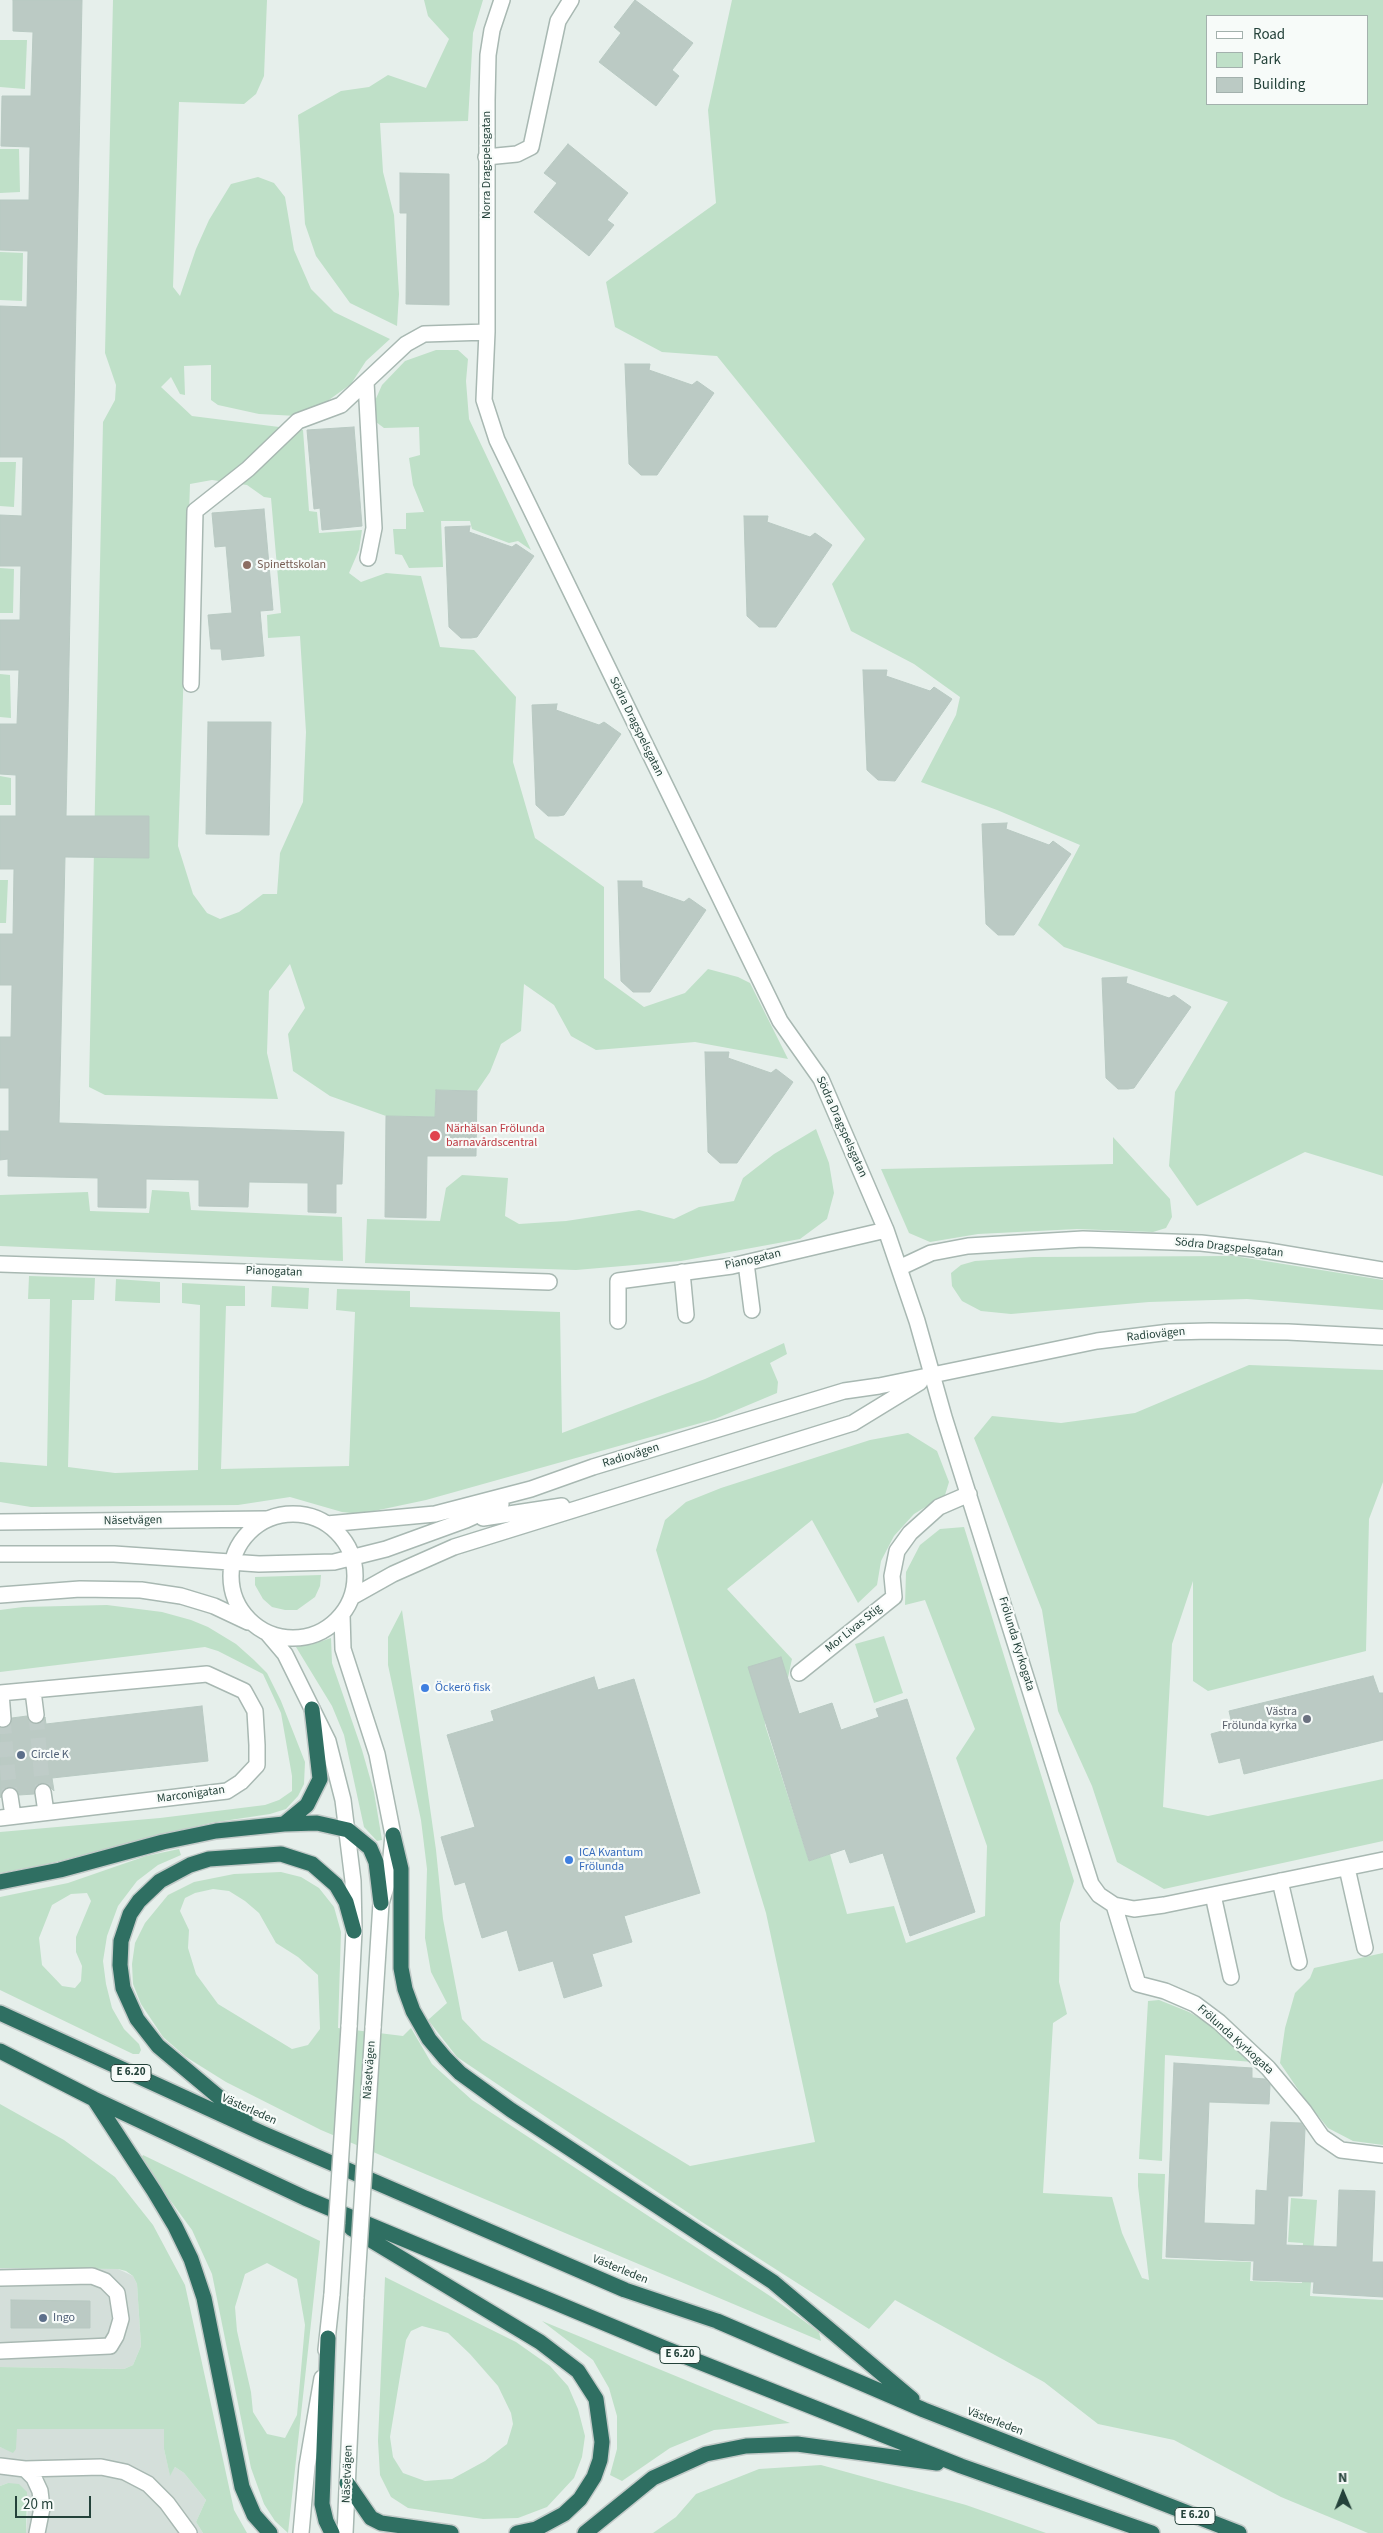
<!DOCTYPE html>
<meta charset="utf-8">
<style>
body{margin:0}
#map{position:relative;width:1383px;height:2533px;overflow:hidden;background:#e6efeb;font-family:"Source Sans 3",sans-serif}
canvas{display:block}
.legend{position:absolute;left:1206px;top:15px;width:162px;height:90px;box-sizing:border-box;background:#f7fbf9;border:1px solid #a3b1ad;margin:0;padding:6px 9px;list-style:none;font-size:15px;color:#24423a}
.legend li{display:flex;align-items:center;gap:10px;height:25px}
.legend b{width:25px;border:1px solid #a3b1ad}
.north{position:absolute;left:1318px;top:2468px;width:50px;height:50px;-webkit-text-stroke:4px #f7fbf9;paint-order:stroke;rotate:359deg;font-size:14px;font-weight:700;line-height:20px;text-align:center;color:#24423a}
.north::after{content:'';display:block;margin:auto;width:18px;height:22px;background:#24423a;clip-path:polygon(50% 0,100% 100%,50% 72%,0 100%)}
.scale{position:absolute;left:15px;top:2496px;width:76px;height:22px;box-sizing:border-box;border:2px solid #24423a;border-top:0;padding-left:6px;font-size:15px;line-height:18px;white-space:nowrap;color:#24423a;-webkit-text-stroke:4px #f7fbf9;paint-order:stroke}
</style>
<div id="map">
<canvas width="1383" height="2533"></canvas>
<ul class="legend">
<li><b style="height:6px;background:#fff"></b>Road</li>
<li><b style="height:14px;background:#bfe0c8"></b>Park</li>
<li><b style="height:14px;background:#bbcac4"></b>Building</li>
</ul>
<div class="north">N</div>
<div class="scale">20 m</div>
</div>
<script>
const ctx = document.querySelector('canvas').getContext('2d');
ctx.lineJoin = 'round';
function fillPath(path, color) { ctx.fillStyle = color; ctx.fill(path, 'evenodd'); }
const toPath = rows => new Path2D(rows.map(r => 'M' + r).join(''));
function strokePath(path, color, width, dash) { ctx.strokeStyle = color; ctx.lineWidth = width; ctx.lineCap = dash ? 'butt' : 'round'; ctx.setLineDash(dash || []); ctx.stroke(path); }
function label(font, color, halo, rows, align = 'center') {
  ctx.font = font + ' "Source Sans 3",sans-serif'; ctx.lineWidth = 4.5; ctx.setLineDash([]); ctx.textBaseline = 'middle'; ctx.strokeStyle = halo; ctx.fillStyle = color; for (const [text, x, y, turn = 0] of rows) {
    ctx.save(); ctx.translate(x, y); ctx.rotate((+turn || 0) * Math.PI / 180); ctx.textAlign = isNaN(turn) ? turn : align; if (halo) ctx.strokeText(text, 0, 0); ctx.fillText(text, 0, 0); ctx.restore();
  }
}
fillPath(toPath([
 [0,2268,118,2269,133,2276,137,2284,141,2346,133,2365,124,2369,0,2367],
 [16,2429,164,2429,164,2449,170,2475,175,2467,184,2473,206,2500,196,2522,203,2533,26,2533,28,2505,8,2483,0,2486,0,2447,13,2452]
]), '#d4dfda');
fillPath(toPath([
 [113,0,267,0,264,76,256,94,244,104,179,102,173,287,180,296,196,249,209,220,231,184,258,177,274,183,285,197,294,250,311,289,334,312,390,339,366,361,351,384,315,410,297,416,259,414,218,405,211,400,211,365,184,366,185,395,180,394,171,377,161,387,192,416,303,430,309,511,317,512,319,533,362,530,359,550,349,573,361,582,386,573,421,576,440,647,474,650,516,697,513,762,535,838,604,887,604,978,644,1007,685,993,708,969,738,977,750,983,788,1059,695,1042,596,1050,571,1036,554,1005,524,984,521,1031,501,1044,490,1072,477,1091,436,1090,435,1117,386,1116,330,1096,293,1071,288,1034,305,1008,290,964,269,991,267,1053,278,1099,105,1095,89,1087,103,422,115,400,116,385,105,353],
 [212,480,247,485,264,497,271,498,281,613,267,615,268,638,300,636,306,732,303,802,280,853,277,894,263,894,239,912,220,919,207,913,193,894,178,846,190,484],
 [424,0,483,0,473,33,468,121,380,123,383,172,394,215,399,294,397,326,350,303,316,256,305,224,298,115,341,91,369,87,388,75,426,88,449,39,428,16],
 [732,0,1383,0,1383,1176,1305,1152,1197,1206,1169,1166,1175,1092,1228,1002,1064,947,1038,925,1080,845,997,810,921,782,956,715,960,697,914,664,851,631,832,584,865,539,717,356,662,352,615,327,606,282,716,203,708,110],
 [1207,16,1367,16,1367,104,1207,104],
 [0,40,27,40,25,89,0,87],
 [0,149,19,149,20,192,0,193],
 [0,252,23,253,22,301,0,300],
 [436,350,458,350,468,359,466,381,469,419,531,550,518,541,509,543,472,529,470,521,441,521,443,567,409,568,402,555,395,554,393,529,406,529,406,513,424,512,413,485,409,458,420,455,419,427,384,428,376,422,374,403,382,385,405,361],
 [0,462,16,462,14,507,0,506],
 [0,568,14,569,13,613,0,613],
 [0,674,10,675,11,718,0,717],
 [0,776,11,778,11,805,0,805],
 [0,880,8,880,6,923,0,923],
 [816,1129,829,1163,834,1193,827,1219,800,1239,681,1261,576,1270,365,1263,367,1219,440,1221,446,1188,462,1175,508,1178,505,1216,519,1224,566,1221,639,1210,674,1219,699,1207,734,1201,743,1178,774,1154],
 [1113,1137,1170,1199,1172,1217,1166,1228,1153,1232,1077,1229,978,1234,930,1242,909,1233,881,1169,1113,1164],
 [152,1190,189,1192,191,1210,342,1217,343,1261,0,1246,0,1195,88,1192,90,1211,149,1213],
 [1234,1256,1383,1280,1383,1310,1247,1299,1149,1302,1011,1314,981,1311,962,1301,952,1286,951,1273,961,1265,975,1261,1033,1257],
 [29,1276,95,1278,94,1300,72,1300,68,1467,115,1473,198,1470,200,1305,182,1303,182,1283,245,1286,245,1306,226,1306,221,1469,349,1466,355,1312,336,1310,337,1289,410,1291,410,1307,560,1312,562,1433,705,1379,784,1343,787,1354,770,1363,778,1382,777,1393,715,1419,426,1500,360,1514,342,1512,290,1497,238,1505,31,1507,0,1502,0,1462,47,1466,50,1299,28,1299],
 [116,1279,160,1282,160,1303,115,1301],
 [272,1286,309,1288,308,1309,271,1307],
 [1249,1365,1383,1370,1383,1482,1369,1519,1366,1651,1208,1691,1193,1681,1193,1581,1172,1644,1163,1807,1208,1816,1383,1779,1383,1841,1164,1889,1117,1862,1092,1786,1058,1711,1042,1610,974,1438,992,1416,1061,1423,1135,1413],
 [908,1433,937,1451,949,1482,945,1495,914,1514,894,1536,881,1561,877,1585,858,1603,812,1520,727,1589,792,1659,787,1682,764,1705,765,1725,809,1861,830,1854,847,1914,894,1906,906,1943,985,1916,987,1846,956,1758,975,1729,925,1600,905,1605,906,1572,920,1545,940,1529,964,1527,1074,1881,1060,1923,1059,1982,1067,2014,1053,2023,1043,2193,1112,2197,1122,2233,1142,2278,1149,2280,1138,2186,1138,2173,1165,2174,1162,2259,1251,2262,1250,2281,1302,2283,1303,2243,1288,2242,1291,2198,1317,2200,1310,2296,1383,2300,1383,2533,1368,2533,1281,2497,1174,2440,1098,2424,1044,2382,895,2300,869,2329,702,2222,457,2057,428,2020,447,2003,431,1972,425,1938,427,1869,421,1820,388,1665,388,1637,402,1610,436,1850,443,1919,462,2019,482,2040,690,2166,815,2142,766,1913,656,1550,665,1520,686,1502,721,1488,870,1440],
 [321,1575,320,1586,315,1597,297,1610,285,1610,272,1607,263,1599,255,1585,255,1577],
 [107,1605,162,1612,191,1620,208,1627,236,1644,254,1660,267,1673,281,1701,305,1762,304,1784,298,1796,286,1809,270,1814,210,1823,47,1864,0,1873,0,1832,160,1818,265,1805,279,1800,292,1791,292,1776,281,1713,263,1674,218,1651,205,1647,0,1672,0,1610,23,1607],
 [884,1636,903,1693,874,1703,855,1644],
 [331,1638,332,1663,362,1750,374,1792,382,1840,377,1841,364,1827,344,1735,332,1706,296,1647,313,1644],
 [179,1849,181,1855,158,1865,137,1881,118,1906,107,1936,103,1961,106,1984,112,2008,124,2029,139,2044,141,2050,139,2054,133,2054,0,1990,0,1897,68,1883,146,1856],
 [87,1893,91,1901,76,1937,76,1952,82,1966,81,1981,75,1988,62,1986,42,1965,39,1938,52,1905,71,1894],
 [281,1872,301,1877,319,1888,334,1907,341,1932,338,2028,403,2036,411,2028,432,2064,472,2100,770,2296,819,2332,821,2341,321,2130,226,2082,186,2057,163,2037,141,2004,133,1984,132,1964,135,1943,145,1923,168,1895,194,1882,234,1874],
 [213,1889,229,1891,245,1901,259,1913,276,1943,298,1957,318,1975,320,2029,308,2045,292,2049,218,2004,196,1974,188,1948,189,1930,180,1911,185,1898,195,1893],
 [1383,1953,1383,2145,1353,2141,1328,2128,1306,2101,1280,2063,1285,2028,1295,1993,1310,1978,1314,1968],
 [1159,2000,1189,2012,1225,2033,1253,2062,1165,2055,1162,2161,1139,2159,1148,2001],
 [0,2104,64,2140,115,2177,153,2225,185,2285,234,2510,247,2533,203,2533,196,2522,206,2500,184,2473,175,2467,170,2476,164,2449,164,2429,17,2429,16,2449,13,2453,0,2447,0,2367,124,2369,133,2365,141,2346,137,2284,133,2276,126,2271,118,2269,0,2268],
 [143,2155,320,2241,288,2533,275,2521,264,2504,251,2468,212,2274,192,2230,170,2200,138,2163],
 [267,2263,297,2279,305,2325,297,2415,285,2438,267,2434,253,2412,251,2392,237,2331,235,2307,245,2274],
 [385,2277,516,2342,550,2366,568,2386,578,2409,585,2436,582,2457,574,2478,547,2507,518,2518,483,2519,408,2508,391,2497,380,2475,378,2441],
 [422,2326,448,2333,470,2354,498,2386,511,2413,513,2424,507,2444,485,2461,452,2479,425,2481,403,2473,393,2457,390,2437,406,2340,411,2331],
 [542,2321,790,2423,714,2430,670,2448,622,2481,610,2475,617,2449,617,2416,609,2388,593,2360],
 [821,2465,966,2505,1046,2533,653,2533,676,2517,696,2494,759,2469],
 [8,2483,19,2484,27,2492,26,2533,0,2533,0,2486]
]), '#bfe0c8');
const building = toPath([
 [13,0,82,0,66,816,149,816,149,858,65,857,59,1123,344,1132,342,1184,336,1184,336,1213,308,1212,308,1183,249,1182,248,1207,199,1206,199,1180,146,1179,146,1208,98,1207,98,1178,8,1176,8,1159,0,1160,0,1131,9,1131,9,1088,0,1088,0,1037,11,1037,12,985,0,985,0,934,13,934,14,869,0,869,0,816,16,816,16,775,0,774,0,724,17,724,19,670,0,670,0,620,20,620,21,566,0,566,0,515,22,516,23,457,0,457,0,306,27,307,28,251,0,250,0,200,29,200,30,147,1,146,2,96,31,96,33,32,13,31,13,0],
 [635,0,693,43,672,70,679,76,656,106,599,62,621,33,614,27,635,0],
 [568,144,628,193,607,220,614,225,589,256,534,212,557,183,544,173,568,144],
 [400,173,449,174,449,305,406,304,407,213,400,213,400,173],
 [625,364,650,364,649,370,692,385,697,381,714,393,657,475,641,475,629,464,625,364],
 [354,427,362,526,322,530,320,508,314,509,307,430,354,427],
 [264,509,273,610,260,611,264,656,222,660,221,649,211,649,208,615,232,613,226,546,215,547,212,513,264,509],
 [744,516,768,516,767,522,810,537,815,533,832,545,776,627,759,627,747,616,744,516],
 [470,526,469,532,512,547,516,544,534,556,477,637,471,638,461,638,449,627,445,527,470,526],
 [863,670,887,670,886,676,930,691,934,687,952,699,895,781,878,780,867,770,863,670],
 [557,704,556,710,599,725,604,722,621,734,564,815,558,816,548,816,536,805,532,705,557,704],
 [208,722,271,722,269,835,206,834,208,722],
 [1007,823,1006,829,1049,845,1053,841,1071,854,1014,935,998,935,986,924,982,824,1007,823],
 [618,881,642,881,642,887,684,902,689,898,706,910,650,992,633,992,621,981,618,881],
 [1127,977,1126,983,1169,998,1174,995,1191,1007,1134,1088,1128,1089,1118,1089,1106,1078,1102,978,1127,977],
 [705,1052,729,1052,728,1058,771,1073,776,1069,793,1082,737,1163,720,1163,708,1152,705,1052],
 [436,1090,477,1091,476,1156,427,1156,426,1218,385,1217,386,1116,435,1117,436,1090],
 [781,1657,799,1714,832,1703,841,1730,879,1717,876,1709,907,1699,975,1912,910,1936,883,1853,850,1863,845,1849,809,1861,748,1667,781,1657],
 [1373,1676,1379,1693,1383,1693,1383,1740,1244,1774,1240,1758,1219,1763,1211,1734,1233,1728,1229,1711,1373,1676],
 [594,1677,598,1690,634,1679,700,1893,624,1916,632,1942,592,1954,602,1986,564,1998,553,1961,519,1971,507,1930,482,1938,465,1882,455,1885,441,1837,475,1827,447,1735,494,1721,491,1711,594,1677],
 [202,1706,208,1761,52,1778,54,1791,47,1784,42,1783,37,1785,34,1794,19,1795,17,1790,9,1787,4,1789,0,1798,0,1728,9,1726,12,1718,27,1716,29,1721,37,1724,42,1722,45,1717,46,1724,202,1706],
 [1174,2063,1252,2068,1252,2078,1265,2079,1270,2085,1269,2104,1209,2102,1204,2223,1255,2225,1256,2190,1267,2191,1271,2122,1301,2123,1305,2129,1302,2196,1288,2196,1286,2245,1337,2247,1339,2190,1375,2191,1372,2262,1383,2262,1383,2297,1313,2293,1314,2282,1253,2280,1254,2261,1166,2257,1174,2063],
 [11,2300,90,2301,90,2328,11,2328,11,2300]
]);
fillPath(building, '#bbcac4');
strokePath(building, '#b8c9c2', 1);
strokePath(toPath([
 [36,1715,43,1792],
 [3,1719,10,1796]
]), '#bfccc8', 15, [15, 8]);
const minor = toPath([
 [502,0,492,30,488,55,487,100,487,332,484,400,497,440,780,1021,821,1079,886,1230,917,1321,944,1417,1091,1884,1099,1895,1114,1905,1134,1909,1164,1905,1383,1860],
 [486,157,517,154,531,147,558,21,571,0],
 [366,382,374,528,368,558],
 [191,684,195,511,248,469,298,421,341,405,406,344,424,334,487,332],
 [746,1263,752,1310],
 [0,1264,549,1282],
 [899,1268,931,1253,968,1246,1083,1239,1201,1243,1263,1250,1383,1270],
 [682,1272,686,1315],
 [618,1321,618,1281,732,1266,886,1230],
 '231 1576a62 62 0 1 1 124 0a62 62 0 1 1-124 0Z',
 [483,1518,562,1506],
 [0,1522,266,1519],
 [327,1524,435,1514,531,1489,593,1467,844,1391,879,1386,1097,1341,1170,1332,1210,1331,1288,1332,1383,1337],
 [0,1554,114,1554,259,1564,334,1562,386,1549,466,1520,501,1504],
 [0,1595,80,1589,141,1590,181,1596,214,1606,248,1622],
 [352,1597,393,1574,454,1547,853,1423,920,1382],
 [342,1615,343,1649,377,1754,393,1835,389,1878,381,1903,373,2028],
 [268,1634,285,1654,328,1741,343,1800,353,1881,354,1931,349,2027],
 [799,1673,894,1597,892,1576,897,1551,910,1533,939,1507,969,1494],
 [33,1691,36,1715],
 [0,1693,207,1674,244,1691,255,1711,257,1745,257,1765,241,1782,227,1791,0,1818],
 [1,1693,3,1719],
 [43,1792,46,1812],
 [10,1796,13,1816],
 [1347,1868,1365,1948],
 [1280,1881,1299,1962],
 [1213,1895,1231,1977],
 [1114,1905,1138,1984,1165,1991,1195,2004,1219,2022,1268,2068,1304,2111,1322,2137,1341,2150,1383,2155],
 [0,2278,92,2276,105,2281,117,2293,121,2319,116,2336,110,2346,0,2351],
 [326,2350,332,2294],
 [0,2466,25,2469,101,2467,125,2472,148,2484,167,2503,189,2533],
 [25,2469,34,2478,40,2491,42,2508,37,2533],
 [301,2533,307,2466,322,2378],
 [345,2533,356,2297]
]);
const highway = toPath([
 [284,1824,307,1805,320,1779,312,1709],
 [393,1835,401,1869,401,1968,405,1989,413,2011,429,2039,445,2058,460,2073,511,2110,773,2282,912,2399],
 [0,1882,60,1870,163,1842,216,1831,284,1824,317,1823,348,1830,370,1848,376,1862,381,1903],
 [0,2013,262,2133,625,2290,717,2321,924,2410,1239,2533],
 [0,2051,94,2099,305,2198,664,2348,961,2466,1152,2533],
 [94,2099,154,2191,175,2226,191,2259,204,2298,242,2487,254,2515,270,2533],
 [245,2119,158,2046,137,2019,123,1988,120,1965,121,1941,130,1914,139,1901,160,1881,190,1865,209,1859,281,1854,312,1864,336,1885,346,1902,354,1931],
 [351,2228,540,2342,578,2371,596,2399,602,2442,600,2460,594,2477,580,2499,564,2514,536,2529,517,2533],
 [328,2338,322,2504,326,2521,332,2533],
 [347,2483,371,2518,381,2523,451,2533],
 [585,2533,653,2478,706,2454,746,2446,797,2444,937,2463]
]);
strokePath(minor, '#a8b8b2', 18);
strokePath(highway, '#c2cac8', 18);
strokePath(minor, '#fff', 15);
strokePath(highway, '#2f6f62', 15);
const minorBridge = toPath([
 [332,2294,349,2027],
 [356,2297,373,2028]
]);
strokePath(minorBridge, '#a8b8b2', 18, []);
strokePath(minorBridge, '#fff', 15);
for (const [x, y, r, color] of [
 [247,565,5,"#8d6e63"],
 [435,1136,6,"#e0444e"],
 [425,1688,5,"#3f7fe0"],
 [1307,1719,5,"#6b7280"],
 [21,1755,5,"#5c6f8a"],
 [569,1860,5,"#3f7fe0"],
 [43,2318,5,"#5c6f8a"]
]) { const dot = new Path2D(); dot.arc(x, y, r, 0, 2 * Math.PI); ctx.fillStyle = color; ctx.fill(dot); strokePath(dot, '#f7fbf9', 2); }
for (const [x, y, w] of [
 [131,2073,40],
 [680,2355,40],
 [1195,2516,40]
]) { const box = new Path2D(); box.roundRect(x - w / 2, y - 8.5, w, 17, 4); ctx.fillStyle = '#f7fbf9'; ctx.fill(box); strokePath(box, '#24423a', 1); }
label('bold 11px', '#24423a', null, [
 ["E 6.20",131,2073],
 ["E 6.20",680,2355],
 ["E 6.20",1195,2516]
]);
label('12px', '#24423a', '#f7fbf9', [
 ["Norra Dragspelsgatan",487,165,-90],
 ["Södra Dragspelsgatan",636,727,64],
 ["Södra Dragspelsgatan",841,1127,66],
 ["Södra Dragspelsgatan",1229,1248,6],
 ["Pianogatan",753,1260,-13],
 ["Pianogatan",274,1272,2],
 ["Radiovägen",1156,1335,-6],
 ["Radiovägen",631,1456,-17],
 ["Näsetvägen",133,1521,-1],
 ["Mor Livas Stig",854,1629,-39],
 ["Frölunda Kyrkogata",1016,1644,73],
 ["Marconigatan",191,1795,-8],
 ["Frölunda Kyrkogata",1235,2040,42],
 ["Näsetvägen",370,2070,-86],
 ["Västerleden",249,2110,24],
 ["Västerleden",620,2270,22],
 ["Västerleden",995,2422,21],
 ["Näsetvägen",348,2474,-88]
]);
label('12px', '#785e54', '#f7fbf9', [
 ["Spinettskolan",257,565]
], 'left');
label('12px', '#be3a42', '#f7fbf9', [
 ["Närhälsan Frölunda",446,1129],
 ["barnavårdscentral",446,1143]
], 'left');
label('12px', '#366cbe', '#f7fbf9', [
 ["Öckerö fisk",435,1688],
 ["ICA Kvantum",579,1853],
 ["Frölunda",579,1867]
], 'left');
label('12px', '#5b616d', '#f7fbf9', [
 ["Västra",1297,1712],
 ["Frölunda kyrka",1297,1726]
], 'right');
label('12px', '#4e5e75', '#f7fbf9', [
 ["Circle K",31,1755],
 ["Ingo",53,2318]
], 'left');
</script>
